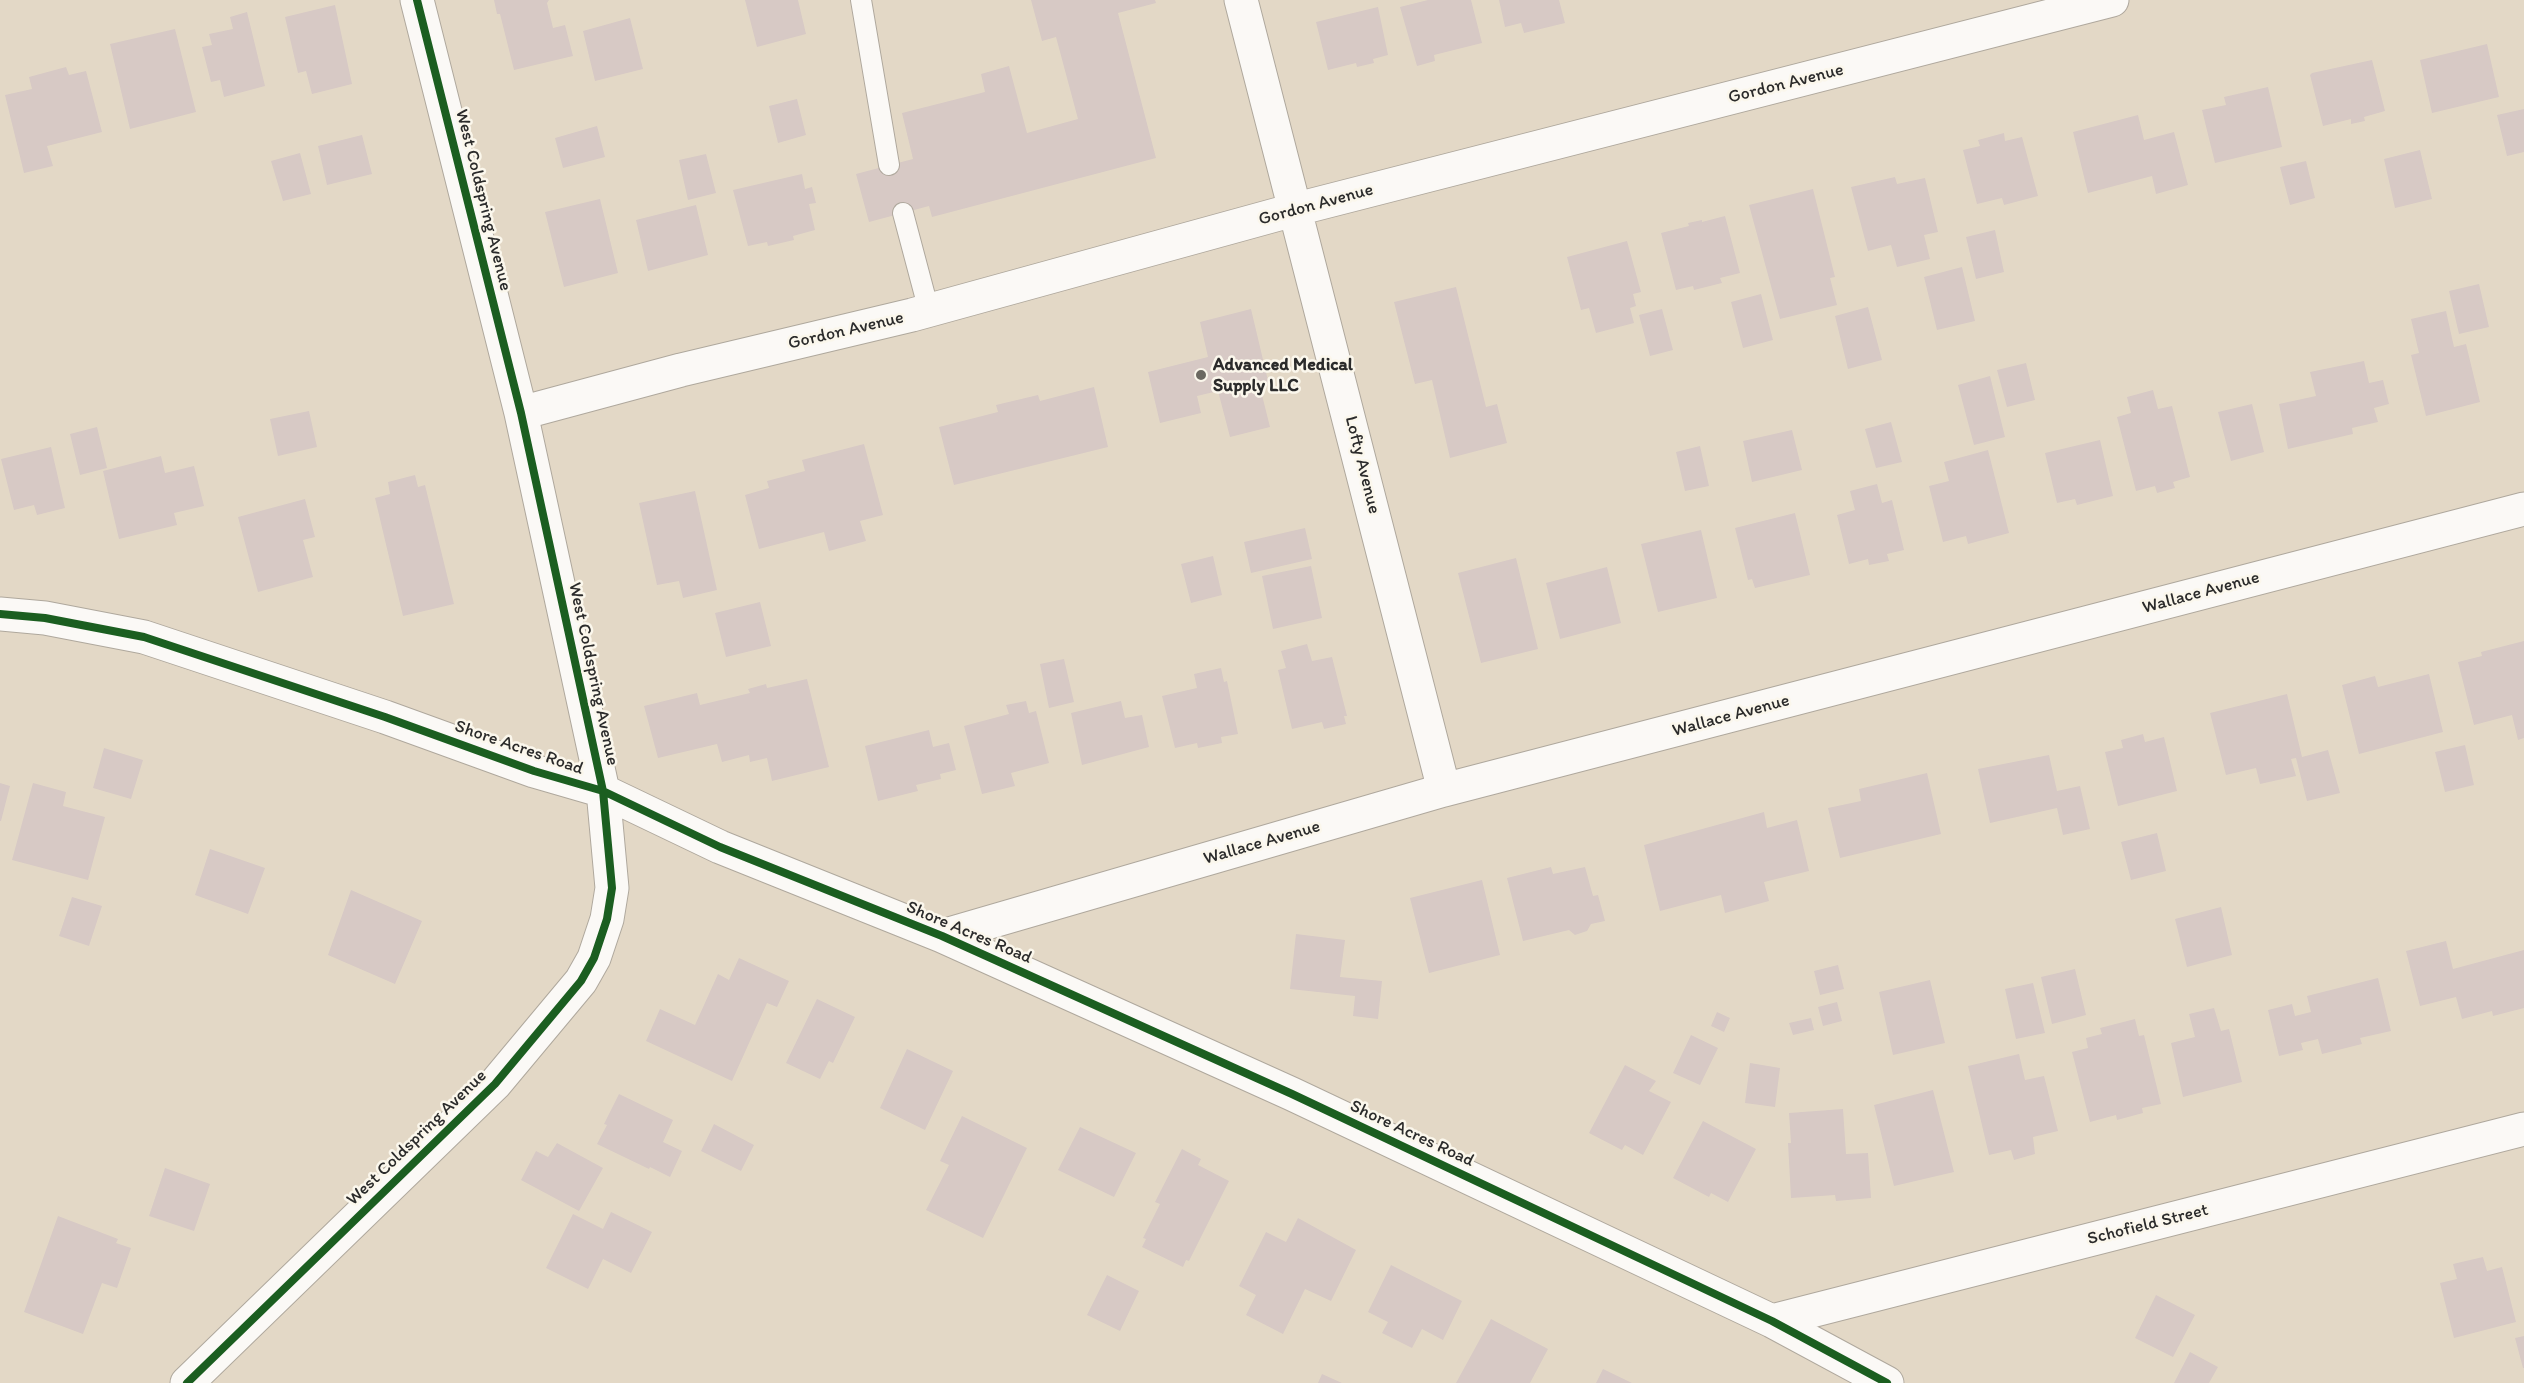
<!DOCTYPE html>
<style>
body{margin:0}
canvas{display:block;background:#e3d8c6}
</style>
<canvas width="2524" height="1383"></canvas>
<script>
const ctx = document.querySelector('canvas').getContext('2d');
ctx.lineJoin = 'round';
function fillPath(path, color) { ctx.fillStyle = color; ctx.fill(path, 'evenodd'); }
const toPath = rows => new Path2D(rows.map(r => 'M' + r).join(''));
function strokePath(path, color, width, dash) { ctx.strokeStyle = color; ctx.lineWidth = width; ctx.lineCap = dash ? 'butt' : 'round'; ctx.setLineDash(dash || []); ctx.stroke(path); }
function label(font, color, halo, rows, align = 'center') {
  ctx.font = font + ' Itim,sans-serif'; ctx.lineWidth = 5; ctx.setLineDash([]); ctx.textBaseline = 'middle'; ctx.strokeStyle = halo; ctx.fillStyle = color; for (const [text, x, y, turn = 0] of rows) {
    ctx.save(); ctx.translate(x, y); ctx.rotate((+turn || 0) * Math.PI / 180); ctx.textAlign = isNaN(turn) ? turn : align; if (halo) ctx.strokeText(text, 0, 0); ctx.fillText(text, 0, 0); ctx.restore();
  }
}
fillPath(toPath([
 [494,0,549,0,547,3,553,28,565,25,573,56,514,70,500,14,497,14],
 [745,0,798,0,806,34,757,47],
 [1031,0,1155,0,1156,3,1118,13,1156,158,932,217,929,206,869,222,856,174,913,159,902,113,985,92,981,74,1009,66,1027,133,1078,119,1056,37,1042,41],
 [1428,0,1471,0,1482,43,1434,55,1435,61,1417,66,1400,7],
 [1499,0,1559,0,1565,23,1524,33,1521,23,1505,27],
 [335,5,352,84,312,94,306,71,298,73,285,17],
 [1378,7,1388,55,1373,59,1374,63,1357,67,1356,63,1328,70,1316,22],
 [247,12,265,86,224,97,220,80,211,82,202,47,212,45,209,34,233,29,230,17],
 [630,18,643,69,595,81,583,31],
 [175,29,196,112,130,129,110,44],
 [2487,44,2499,97,2432,113,2420,60],
 [2372,60,2385,111,2364,117,2365,121,2351,124,2351,119,2323,126,2310,75,2312,73],
 [66,67,69,75,86,71,102,132,47,146,53,166,24,173,5,95,32,89,29,77],
 [2268,87,2282,147,2215,163,2202,110,2226,105,2224,97],
 [797,99,806,135,778,143,769,106],
 [2524,109,2524,152,2507,156,2497,115],
 [2138,115,2144,140,2174,132,2188,185,2156,194,2152,176,2088,193,2073,132],
 [597,126,605,157,563,168,555,138],
 [2004,133,2005,141,2022,137,2038,196,2004,205,2002,198,1977,204,1963,150,1980,146,1978,140],
 [362,135,372,174,327,185,318,146],
 [2420,150,2432,199,2395,208,2384,159],
 [300,153,311,194,283,201,271,161],
 [706,154,716,193,688,200,679,160],
 [2306,161,2315,198,2290,205,2280,167],
 [802,174,805,189,812,187,816,203,809,204,815,230,793,236,794,240,768,246,767,242,748,246,733,190],
 [1895,177,1897,184,1925,178,1938,232,1924,235,1930,259,1897,267,1891,245,1868,251,1851,187],
 [1813,189,1835,277,1830,278,1837,305,1780,319,1749,205],
 [600,199,618,273,564,287,545,212],
 [696,205,708,255,648,271,636,220],
 [1725,216,1740,273,1720,278,1722,283,1694,290,1693,286,1676,290,1661,233,1689,226,1688,223,1702,220,1702,222],
 [1995,230,2004,272,1976,279,1966,237],
 [1627,241,1641,292,1633,294,1636,306,1630,308,1634,323,1596,333,1589,308,1581,310,1567,257],
 [1962,267,1975,321,1937,330,1924,277],
 [2479,284,2489,327,2459,334,2449,291],
 [1456,287,1486,407,1497,404,1507,443,1450,458,1432,380,1415,384,1394,302],
 [1761,294,1773,340,1743,348,1731,302],
 [1868,307,1882,360,1848,369,1835,316],
 [1251,309,1269,385,1260,387,1270,427,1230,437,1218,391,1197,396,1201,413,1160,423,1148,372,1208,357,1200,322],
 [1662,309,1673,350,1650,356,1639,315],
 [2446,311,2454,347,2466,344,2480,402,2426,416,2411,355,2419,353,2411,319],
 [2364,361,2369,383,2383,380,2389,404,2374,408,2378,422,2352,428,2353,434,2288,449,2279,404,2316,396,2310,372],
 [2026,363,2035,400,2007,407,1997,370],
 [1990,376,2005,437,1974,445,1958,385],
 [1094,387,1108,447,954,485,939,427,998,412,996,405,1038,395,1040,401],
 [2153,390,2158,409,2172,406,2190,477,2173,482,2175,488,2157,493,2155,486,2136,491,2117,417,2131,413,2127,397],
 [2252,404,2264,452,2231,461,2218,412],
 [309,411,317,447,278,456,270,419],
 [1891,422,1902,462,1876,468,1865,429],
 [97,427,107,468,80,475,70,434],
 [1792,430,1802,470,1752,482,1743,441],
 [2100,440,2113,496,2077,505,2075,499,2057,503,2045,453],
 [864,444,883,515,860,521,866,541,829,551,824,532,759,549,745,495,769,488,767,481,805,471,802,460],
 [1700,446,1709,486,1685,491,1676,452],
 [51,447,65,508,37,515,34,505,14,510,1,459],
 [1988,450,2009,533,1968,544,1966,536,1943,542,1929,486,1949,481,1944,462],
 [161,456,165,473,194,466,204,506,174,513,177,525,119,539,103,471],
 [415,475,418,487,425,485,454,604,403,616,375,498,390,494,388,482],
 [1877,484,1882,503,1892,500,1904,550,1887,554,1889,561,1869,565,1868,559,1849,564,1837,515,1855,510,1850,491],
 [695,491,717,590,683,598,679,581,657,585,639,503],
 [305,499,315,537,303,540,313,577,258,592,238,517],
 [1795,513,1810,575,1755,588,1752,579,1748,580,1735,528],
 [1305,528,1312,559,1251,573,1244,542],
 [1701,530,1717,598,1658,612,1641,544],
 [1213,556,1222,595,1191,603,1181,564],
 [1516,558,1538,649,1481,663,1458,573],
 [1311,566,1322,618,1273,629,1262,576],
 [1607,567,1621,623,1560,639,1546,583],
 [760,602,771,646,726,657,715,613],
 [2524,641,2524,738,2518,740,2512,715,2474,725,2458,662,2482,656,2481,652],
 [1307,644,1312,661,1332,657,1347,716,1344,716,1346,724,1324,729,1322,722,1292,729,1278,670,1286,668,1281,651],
 [1064,659,1074,702,1049,708,1040,664],
 [1221,668,1224,682,1227,681,1238,734,1221,737,1222,743,1198,748,1197,743,1175,748,1162,696,1197,688,1194,674],
 [2429,674,2443,732,2359,754,2342,685,2375,676,2378,687],
 [807,679,829,767,772,781,767,758,750,762,749,755,722,762,717,744,658,758,644,706,697,693,700,705,750,693,748,689,766,684,767,688],
 [2287,694,2302,757,2328,750,2340,793,2307,801,2296,758,2291,759,2296,776,2260,784,2256,768,2226,775,2210,713],
 [1026,701,1029,713,1036,711,1049,763,1011,773,1015,786,982,794,964,726,1009,714,1006,705],
 [1121,701,1125,718,1142,715,1149,747,1082,765,1071,713],
 [929,730,933,747,949,743,956,770,940,774,941,779,916,785,918,791,878,801,865,746],
 [2143,734,2145,742,2164,737,2177,791,2118,806,2105,752,2123,748,2121,740],
 [2465,745,2474,785,2445,792,2435,752],
 [104,748,143,760,131,799,93,788],
 [2049,755,2057,791,2080,786,2090,829,2063,835,2057,808,1990,823,1978,769],
 [1927,773,1941,834,1840,858,1828,808,1861,801,1859,789],
 [0,783,10,786,1,821,0,821],
 [33,783,66,792,63,806,105,817,88,880,12,860],
 [1764,812,1767,828,1797,820,1809,871,1764,882,1769,901,1725,913,1721,895,1660,911,1644,845],
 [2157,833,2166,871,2131,880,2121,842],
 [210,849,265,868,248,914,195,895],
 [1551,867,1553,874,1585,867,1593,896,1598,895,1605,921,1591,924,1587,931,1575,935,1569,930,1523,941,1507,878],
 [1482,880,1500,955,1429,973,1410,898],
 [351,890,422,921,395,984,328,955],
 [72,897,102,906,89,946,59,936],
 [2221,907,2232,955,2187,967,2175,919],
 [1296,934,1345,940,1340,977,1382,981,1378,1019,1353,1016,1355,996,1290,989],
 [2446,941,2453,969,2524,950,2524,1008,2493,1016,2492,1011,2462,1019,2456,997,2420,1006,2406,951],
 [739,958,789,981,777,1007,767,1003,732,1081,646,1041,660,1009,695,1025,718,974,729,980],
 [1838,965,1844,989,1820,995,1814,971],
 [2075,969,2086,1015,2052,1024,2041,977],
 [2378,978,2391,1031,2360,1038,2362,1044,2322,1054,2318,1039,2301,1043,2303,1050,2279,1056,2268,1010,2292,1004,2295,1016,2311,1012,2307,996],
 [1930,980,1945,1043,1893,1055,1879,992],
 [2033,983,2045,1033,2016,1039,2005,989],
 [817,999,855,1017,833,1063,829,1061,820,1079,786,1063],
 [1837,1002,1842,1021,1823,1026,1818,1007],
 [2214,1008,2221,1031,2229,1029,2242,1082,2183,1097,2171,1043,2195,1037,2189,1014],
 [1717,1012,1730,1018,1724,1032,1711,1026],
 [1811,1018,1814,1030,1793,1035,1789,1023],
 [2135,1019,2139,1036,2144,1035,2161,1104,2142,1108,2143,1113,2117,1120,2116,1115,2090,1122,2072,1052,2088,1048,2086,1038,2102,1034,2100,1028],
 [1691,1035,1718,1048,1700,1085,1673,1073],
 [907,1049,953,1071,925,1130,880,1108],
 [2019,1054,2025,1080,2044,1076,2058,1131,2033,1137,2035,1154,2014,1160,2011,1150,1989,1155,1968,1066],
 [1750,1063,1780,1068,1775,1107,1745,1103],
 [1625,1065,1656,1081,1649,1091,1671,1102,1643,1155,1625,1145,1622,1150,1589,1133],
 [1933,1090,1954,1172,1894,1186,1874,1105],
 [619,1094,673,1120,663,1142,682,1151,670,1177,650,1167,649,1169,597,1144,607,1125,604,1124],
 [1843,1109,1846,1154,1868,1153,1871,1198,1836,1201,1835,1195,1791,1198,1788,1143,1791,1143,1789,1113],
 [962,1116,1027,1148,983,1238,926,1210,949,1165,940,1161],
 [1703,1121,1756,1149,1728,1202,1711,1193,1709,1197,1673,1178],
 [714,1124,754,1145,741,1171,701,1151],
 [1080,1127,1136,1153,1114,1197,1058,1170],
 [557,1143,603,1168,579,1211,521,1180,536,1151,548,1157],
 [1182,1149,1201,1159,1198,1165,1229,1181,1189,1261,1186,1260,1183,1267,1142,1247,1146,1239,1143,1238,1160,1204,1155,1202],
 [165,1168,210,1184,194,1231,149,1216],
 [611,1212,652,1232,631,1273,603,1259,588,1289,546,1268,573,1214,603,1229],
 [58,1216,118,1239,116,1243,131,1248,117,1288,102,1283,83,1334,24,1312],
 [1298,1218,1356,1250,1331,1301,1305,1289,1283,1334,1246,1315,1256,1295,1239,1286,1266,1232,1286,1242],
 [2483,1257,2487,1271,2502,1267,2516,1322,2454,1338,2440,1283,2457,1279,2453,1264],
 [1391,1265,1462,1301,1443,1340,1422,1329,1412,1348,1382,1333,1388,1322,1368,1312],
 [1107,1275,1139,1291,1120,1331,1087,1315],
 [2156,1295,2195,1315,2173,1357,2135,1338],
 [1491,1319,1548,1349,1530,1383,1456,1383],
 [2524,1336,2524,1368,2523,1368,2515,1338],
 [2190,1352,2218,1367,2209,1383,2174,1383],
 [1603,1369,1632,1383,1596,1383],
 [1322,1374,1342,1383,1318,1383]
]), '#d7c9c5');
const service = toPath([
 [861,0,889,165],
 [903,213,929,311]
]);
const minor = toPath([
 [1241,0,1444,790],
 [521,413,681,370,912,315,1297,209,2112,0],
 [0,614,45,618,144,637,385,717,534,771,603,791,720,847,942,936,1292,1094,1772,1321,1887,1383],
 [942,936,1444,790,2524,509],
 [1772,1321,2524,1129],
 [187,1383,495,1084,581,981,594,958,607,919,612,888,603,791,521,413,417,0]
]);
strokePath(service, '#afa89d', 22);
strokePath(minor, '#afa89d', 35);
strokePath(service, '#fbf9f6', 20);
strokePath(minor, '#fbf9f6', 33);
strokePath(toPath([
 [0,614,45,618,144,637,385,717,534,771,603,791,720,847,942,936,1292,1094,1772,1321,1887,1383],
 [187,1383,495,1084,581,981,594,958,607,919,612,888,603,791,521,413,417,0]
]), '#1b5e20', 8);
for (const [x, y, r, color] of [
 [1201,375,6,"#6b6861"]
]) { const dot = new Path2D(); dot.arc(x, y, r, 0, 2 * Math.PI); ctx.fillStyle = color; ctx.fill(dot); strokePath(dot, '#fbf7ec', 2); }
label('18px', '#2b2b2b', '#fbf7ec', [
 ["Gordon Avenue",1786,84,-14],
 ["West Coldspring Avenue",483,200,76],
 ["Gordon Avenue",1316,205,-15],
 ["Gordon Avenue",846,331,-13],
 ["Lofty Avenue",1362,465,76],
 ["Wallace Avenue",2201,593,-15],
 ["West Coldspring Avenue",593,674,78],
 ["Wallace Avenue",1731,716,-15],
 ["Shore Acres Road",519,748,19],
 ["Wallace Avenue",1262,843,-16],
 ["Shore Acres Road",969,933,23],
 ["Shore Acres Road",1412,1134,25],
 ["West Coldspring Avenue",417,1138,-44],
 ["Schofield Street",2148,1225,-14]
]);
label('bold 18px', '#2b2b2b', '#fbf7ec', [
 ["Advanced Medical",1213,365],
 ["Supply LLC",1213,386]
], 'left');
</script>
